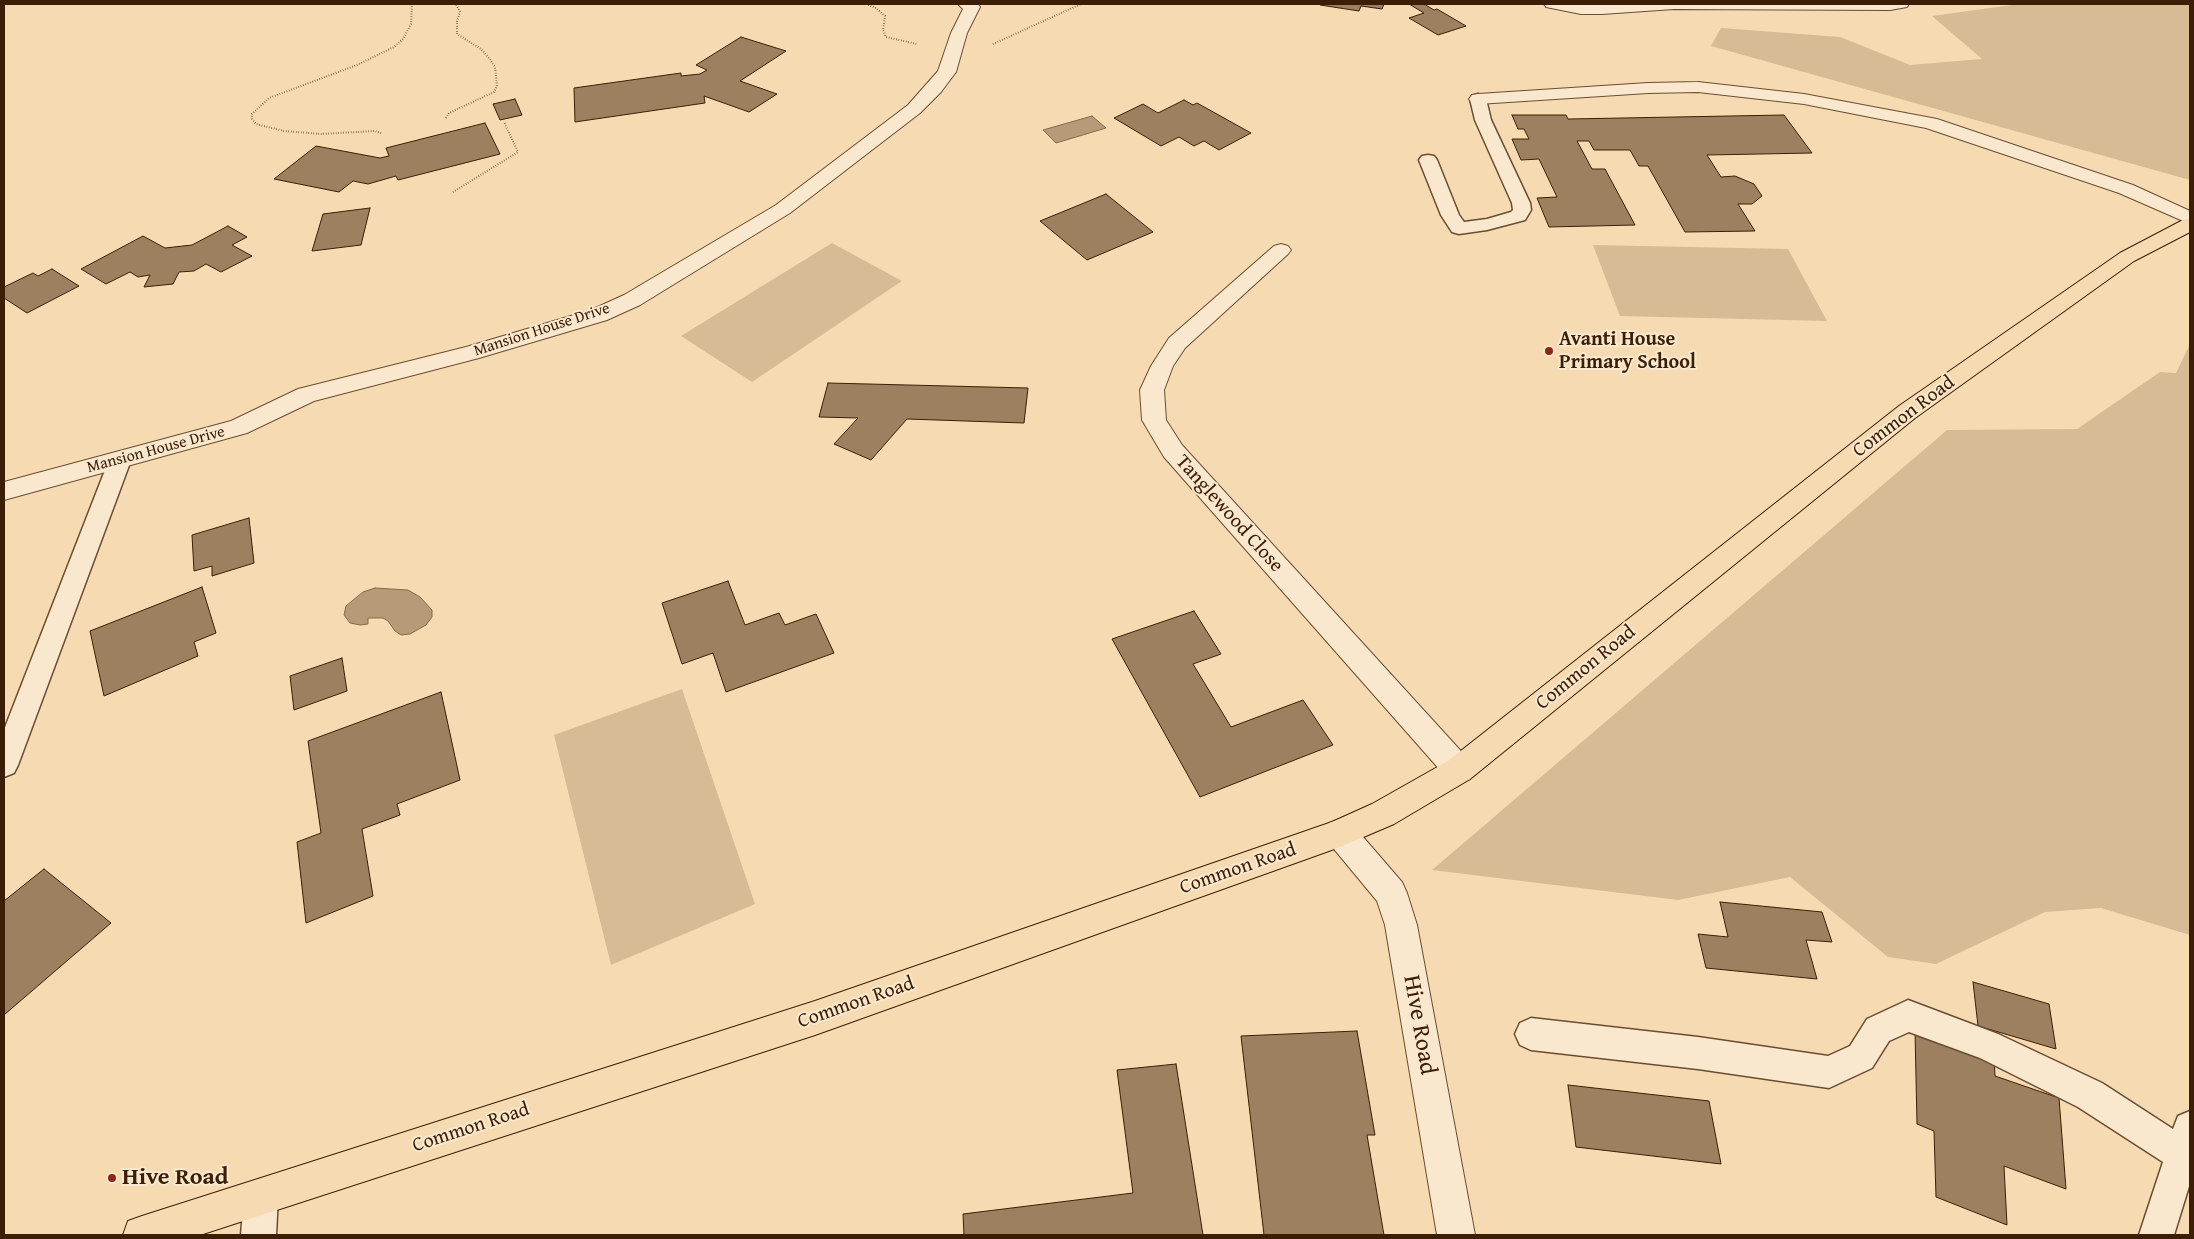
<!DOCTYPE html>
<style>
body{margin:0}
#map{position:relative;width:2194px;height:1239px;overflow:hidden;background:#f6dbb2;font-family:"Gentium Book Plus",serif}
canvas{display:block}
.frame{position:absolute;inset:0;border:5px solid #3c1e06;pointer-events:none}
</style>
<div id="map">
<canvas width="2194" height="1239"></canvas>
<div class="frame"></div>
</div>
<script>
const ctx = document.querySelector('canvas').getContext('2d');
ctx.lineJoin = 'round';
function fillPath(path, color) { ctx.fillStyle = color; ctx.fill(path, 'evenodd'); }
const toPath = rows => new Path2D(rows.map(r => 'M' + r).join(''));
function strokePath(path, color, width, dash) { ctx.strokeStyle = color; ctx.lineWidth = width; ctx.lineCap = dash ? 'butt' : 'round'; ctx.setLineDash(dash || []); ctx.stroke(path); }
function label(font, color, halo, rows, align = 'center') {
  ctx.font = font + ' "Gentium Book Plus",serif'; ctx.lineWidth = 4; ctx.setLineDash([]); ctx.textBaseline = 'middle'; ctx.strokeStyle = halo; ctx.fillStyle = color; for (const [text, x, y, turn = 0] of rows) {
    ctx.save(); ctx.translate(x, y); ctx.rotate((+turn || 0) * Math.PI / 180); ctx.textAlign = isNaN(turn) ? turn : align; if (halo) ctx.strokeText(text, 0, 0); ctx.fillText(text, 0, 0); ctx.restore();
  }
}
fillPath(toPath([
 [2019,4,2190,4,2190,180,1711,46,1721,28,1840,37,1910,65,1982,59,1932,16],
 [832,243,902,281,752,382,681,336],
 [1593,245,1788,249,1827,321,1620,316],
 [2190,344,2190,935,2101,908,2045,912,1936,964,1888,957,1790,877,1678,900,1432,870,1947,430,2077,429,2160,372,2176,373],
 [682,689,755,904,611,965,554,735]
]), '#d6bb95');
const water = toPath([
 [1092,116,1106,128,1056,143,1043,130,1092,116],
 [375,588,408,590,420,597,432,610,432,617,426,625,410,634,401,635,395,631,388,621,383,618,368,618,368,624,360,625,350,623,344,615,346,606,363,592,375,588]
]);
fillPath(water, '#b79b78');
strokePath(water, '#86694a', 1);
const building = toPath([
 [1321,4,1384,4,1382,9,1361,6,1359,11,1320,5,1321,4],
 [1409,4,1424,4,1434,10,1437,9,1466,26,1438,35,1409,18,1424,13,1409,4],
 [741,37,786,51,740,81,777,94,749,112,704,96,705,103,575,122,574,88,681,73,681,76,700,74,707,70,696,65,741,37],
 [515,99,522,115,500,120,493,104,515,99],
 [1184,100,1193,105,1197,103,1251,133,1219,150,1204,141,1194,146,1179,137,1161,146,1114,118,1143,104,1158,113,1184,100],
 [1512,115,1566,115,1568,119,1784,115,1812,153,1707,155,1721,177,1735,176,1754,184,1762,196,1752,204,1738,204,1755,231,1685,232,1648,166,1639,166,1630,150,1594,150,1589,141,1577,141,1592,169,1605,169,1635,225,1549,227,1537,198,1557,197,1539,159,1521,160,1512,139,1529,139,1524,129,1518,129,1512,115],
 [485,123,500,154,398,180,396,176,368,184,353,181,339,192,274,179,316,146,380,158,389,156,386,148,485,123],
 [1106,194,1153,232,1087,260,1040,221,1106,194],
 [370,208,361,245,312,251,323,214,370,208],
 [228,226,247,237,232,245,252,256,221,272,206,264,194,271,179,272,173,284,144,287,150,275,138,277,130,272,106,284,81,269,143,236,165,248,192,245,228,226],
 [52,269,79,286,27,313,4,298,4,287,33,273,38,276,52,269],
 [828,383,1028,388,1024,423,907,419,871,460,834,444,858,418,819,417,828,383],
 [249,518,254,563,212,576,212,566,194,571,192,535,249,518],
 [728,581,745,625,779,613,785,625,816,614,834,653,726,692,713,653,682,664,662,603,728,581],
 [202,587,216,633,194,642,198,656,104,696,90,631,202,587],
 [1194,611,1221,654,1193,664,1231,727,1303,700,1333,745,1200,797,1112,639,1194,611],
 [342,658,347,691,294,710,290,676,342,658],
 [441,692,460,780,397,804,400,815,362,829,373,896,306,923,297,842,321,833,308,741,441,692],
 [44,869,111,923,4,1015,4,901,44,869],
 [1720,902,1822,912,1832,942,1806,940,1817,979,1706,968,1698,934,1728,937,1720,902],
 [1973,982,2049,1004,2056,1049,1978,1026,1973,982],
 [1915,1030,1994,1058,1995,1076,2059,1098,2066,1189,2004,1166,2007,1225,1936,1197,1934,1131,1917,1124,1915,1030],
 [1357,1031,1375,1135,1367,1135,1384,1235,1264,1235,1241,1036,1357,1031],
 [1176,1064,1203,1235,964,1235,963,1214,1133,1193,1117,1070,1176,1064],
 [1568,1085,1709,1101,1721,1164,1576,1147,1568,1085]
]);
fillPath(building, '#9d805f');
strokePath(building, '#3c1e06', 1);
const lane = toPath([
 [1478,94,1484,96,1486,99,1491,120,1530,203,1531,210,1525,220,1487,230,1459,234,1452,232,1441,215,1419,160,1422,156,1428,155,1434,156,1437,160,1459,215,1464,222,1487,219,1511,212,1513,210,1512,203,1475,120,1470,99,1472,96,1478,94],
 [120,452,128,454,131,460,18,765,14,773,4,777,4,730,109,460,112,454,120,452],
 [1908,1000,1998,1034,2102,1083,2173,1129,2178,1116,2190,1111,2190,1183,2174,1235,2139,1235,2163,1162,2078,1107,1980,1058,1909,1032,1889,1041,1872,1068,1829,1088,1698,1069,1531,1050,1520,1045,1515,1034,1520,1023,1531,1018,1698,1037,1828,1056,1850,1046,1867,1019,1908,1000],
 [261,1179,273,1184,278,1196,276,1235,241,1235,244,1196,249,1184,261,1179]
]);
const street = toPath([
 [958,4,978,4,980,7,967,33,956,72,941,92,920,113,790,213,640,305,607,320,479,358,314,401,247,433,4,500,4,482,231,421,298,389,466,347,591,310,624,295,776,205,908,105,938,71,951,33,963,9,958,4],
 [1544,4,1909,4,1907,7,1890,10,1674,9,1602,14,1581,14,1546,7,1544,4],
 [1698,82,1804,94,1937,119,2133,185,2190,211,2190,224,2119,193,1926,128,1804,104,1698,92,1648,93,1478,104,1472,103,1469,99,1472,95,1478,94,1648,83,1698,82],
 [1281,244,1288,246,1291,250,1288,254,1185,348,1173,366,1164,390,1166,420,1182,445,1470,761,1474,770,1470,779,1459,783,1448,779,1164,457,1142,420,1140,390,1151,366,1169,338,1274,246,1281,244],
 [1340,819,1351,823,1402,882,1407,893,1417,925,1475,1235,1437,1235,1385,925,1377,901,1329,843,1324,833,1329,823,1340,819]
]);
const primary = toPath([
 [2190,218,2190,232,2134,261,1915,418,1470,779,1394,824,1340,847,815,1035,200,1235,123,1235,128,1221,142,1216,815,1001,1332,822,1372,804,1448,761,1899,406,2120,253,2183,220,2190,218]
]);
strokePath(lane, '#6a4d31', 3);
strokePath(street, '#6a4d31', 2);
strokePath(primary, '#3c1e06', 2);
strokePath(toPath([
 [866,4,876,8,885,16,883,30,886,37,917,44],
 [993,44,1081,4],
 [446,118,449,113,494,92,497,86,495,67,489,58,481,49,457,34,457,21,460,12,456,4],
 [381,133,375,131,321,134,284,131,256,124,252,119,252,114,269,98,357,65,394,47,403,39,411,24,412,4],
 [453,192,518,152,504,122]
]), '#3c1e06', 2, [0.5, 2]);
fillPath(lane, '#f9e8cd');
fillPath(street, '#f9e8cd');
fillPath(primary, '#f6dbb2');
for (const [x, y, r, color] of [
 [1549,351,5,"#8f2418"],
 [112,1178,5,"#8f2418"]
]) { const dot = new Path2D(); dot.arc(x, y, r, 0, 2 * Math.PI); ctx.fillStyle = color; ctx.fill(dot); strokePath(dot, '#f9e8cd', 2); }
label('16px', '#3c1e06', '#f9e8cd', [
 ["Mansion House Drive",542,330,-18],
 ["Mansion House Drive",156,450,-15]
]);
label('bold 20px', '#3c1e06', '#f9e8cd', [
 ["Avanti House",1559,340],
 ["Primary School",1559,363]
], 'left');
label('20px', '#3c1e06', '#f9e8cd', [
 ["Common Road",1904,417,-37],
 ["Tanglewood Close",1229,514,48],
 ["Common Road",1586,668,-39],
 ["Common Road",1238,869,-19],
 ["Common Road",856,1003,-19],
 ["Common Road",471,1128,-18]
]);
label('24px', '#3c1e06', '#f9e8cd', [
 ["Hive Road",1419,1025,80]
]);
label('bold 24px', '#3c1e06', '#f9e8cd', [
 ["Hive Road",122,1178]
], 'left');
</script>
